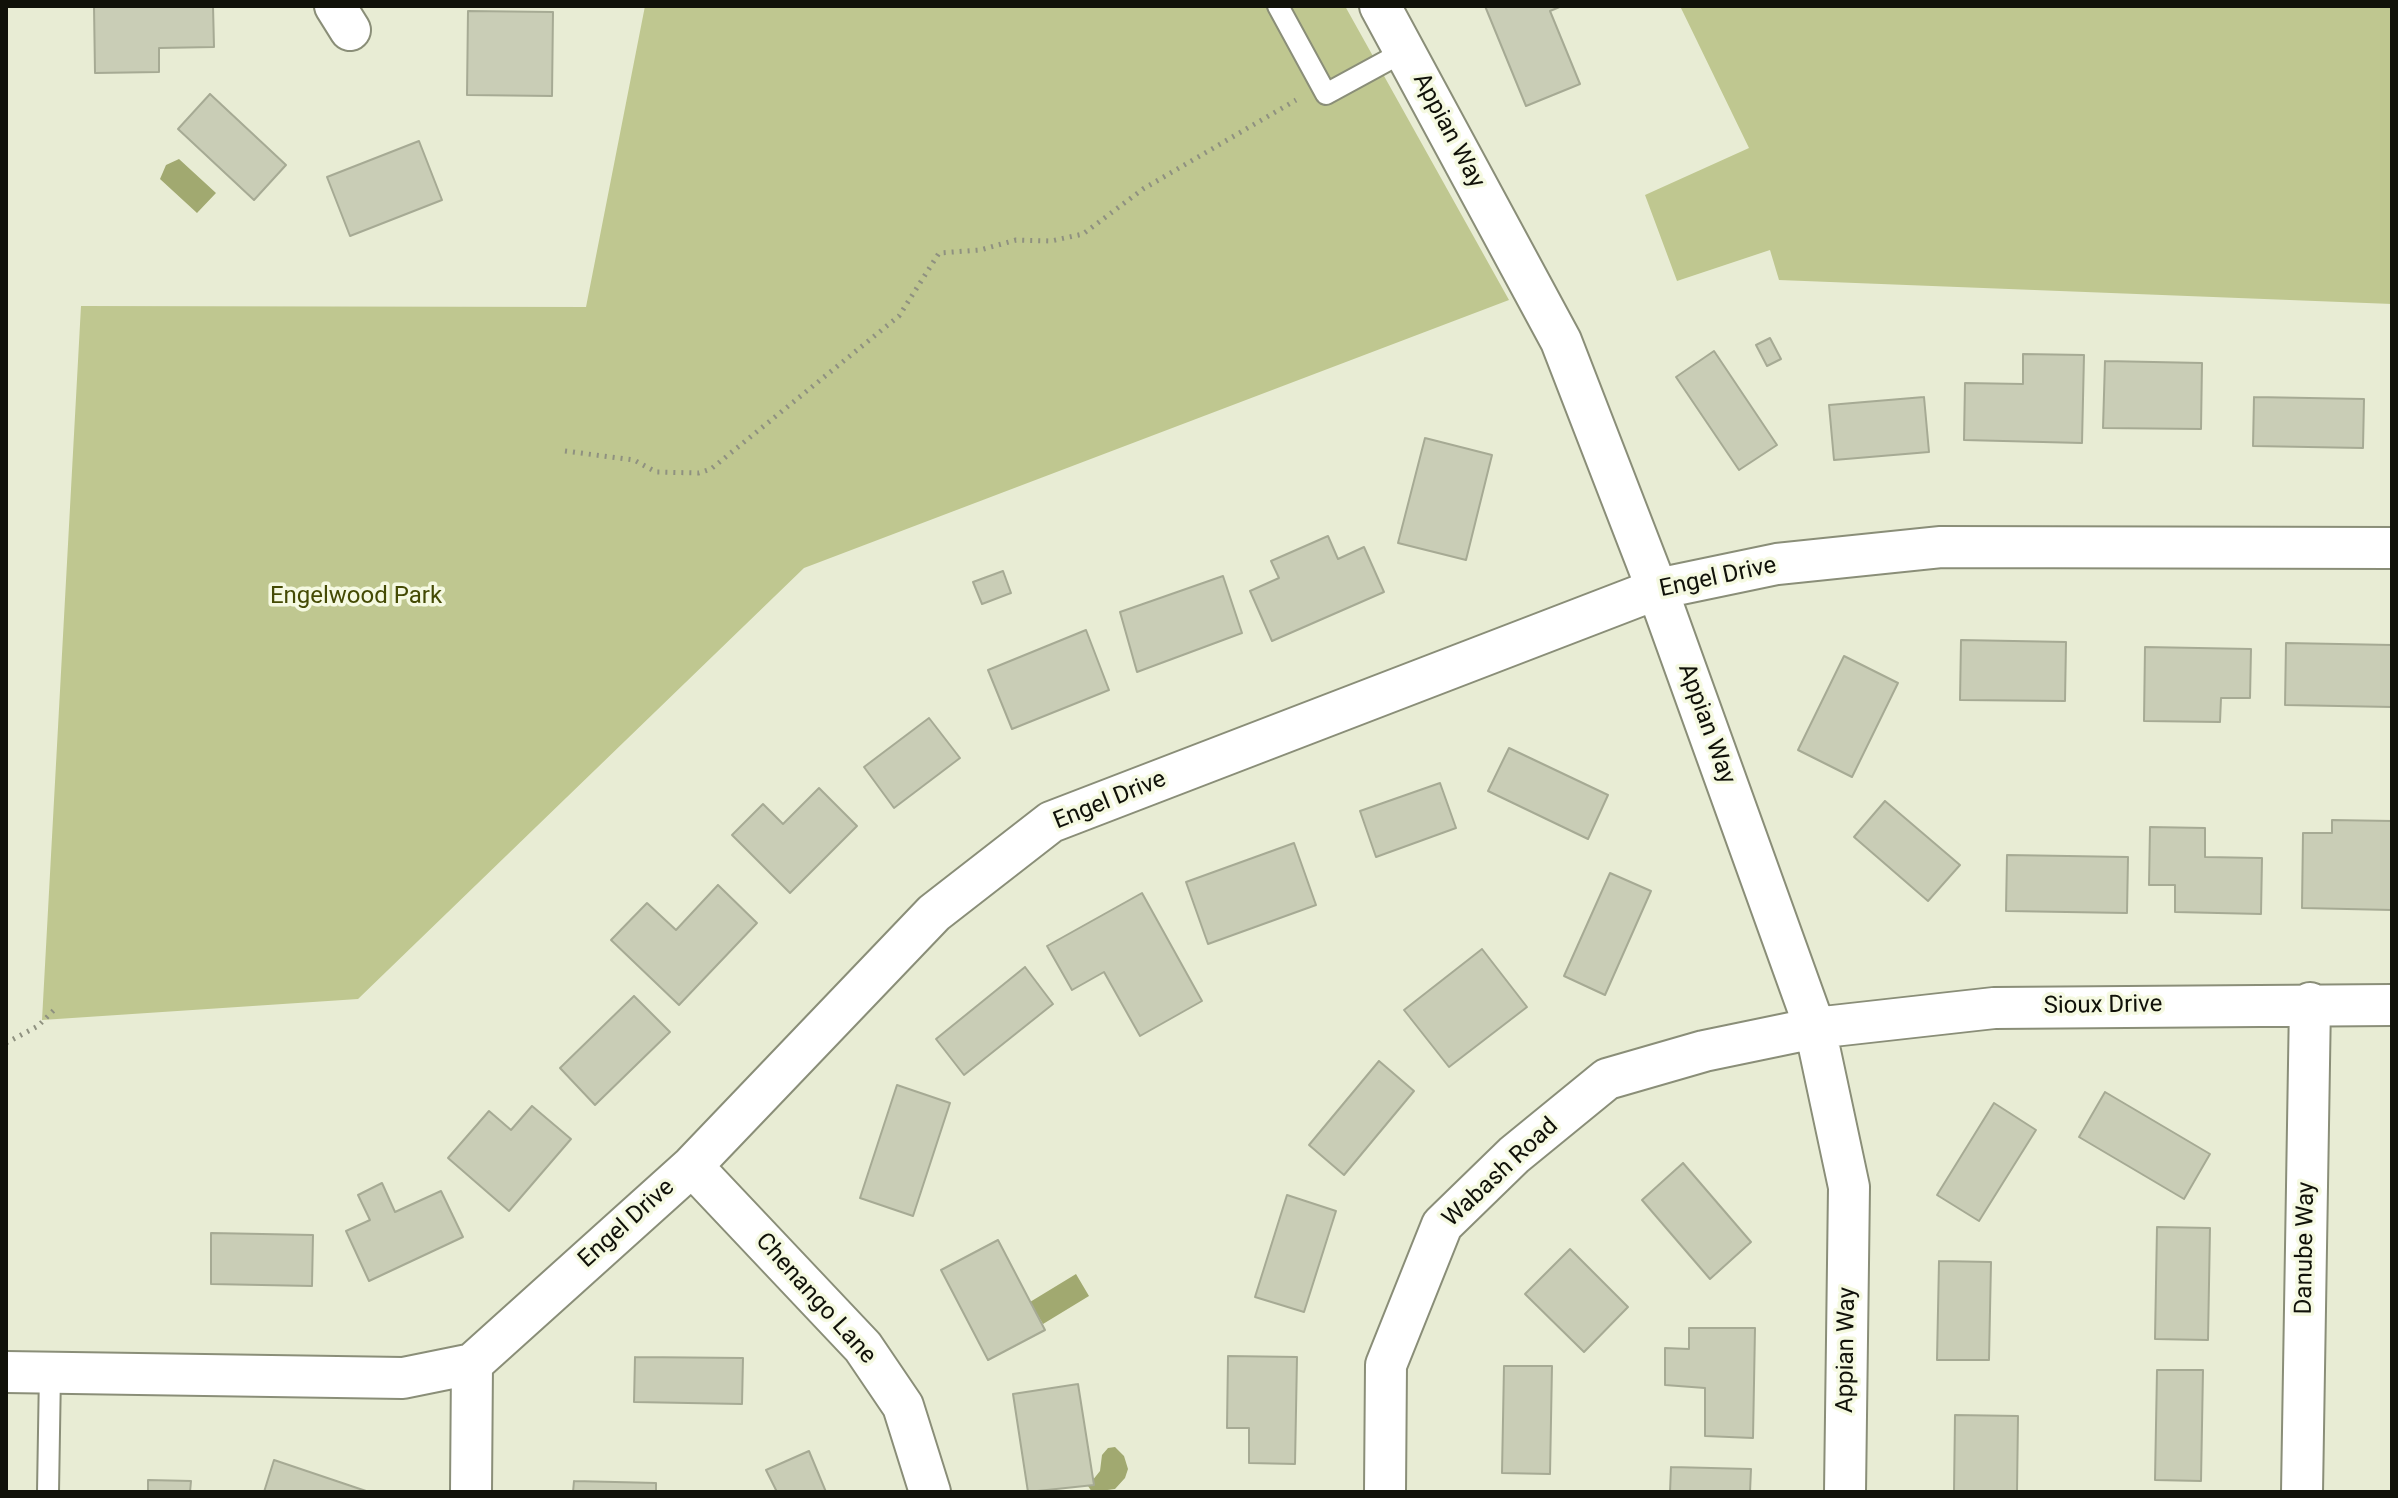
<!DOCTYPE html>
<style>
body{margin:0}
#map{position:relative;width:2398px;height:1498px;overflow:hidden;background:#e8ecd4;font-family:Roboto,sans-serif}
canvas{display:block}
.frame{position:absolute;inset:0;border:8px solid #101109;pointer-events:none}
</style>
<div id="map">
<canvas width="2398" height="1498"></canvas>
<div class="frame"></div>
</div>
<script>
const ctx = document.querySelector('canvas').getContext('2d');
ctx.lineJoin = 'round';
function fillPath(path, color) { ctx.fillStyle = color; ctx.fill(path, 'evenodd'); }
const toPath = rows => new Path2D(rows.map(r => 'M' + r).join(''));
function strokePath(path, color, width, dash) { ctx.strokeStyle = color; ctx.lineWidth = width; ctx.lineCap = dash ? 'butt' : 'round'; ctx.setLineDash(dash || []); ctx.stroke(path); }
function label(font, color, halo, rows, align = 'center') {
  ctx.font = font + ' Roboto,sans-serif'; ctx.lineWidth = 7; ctx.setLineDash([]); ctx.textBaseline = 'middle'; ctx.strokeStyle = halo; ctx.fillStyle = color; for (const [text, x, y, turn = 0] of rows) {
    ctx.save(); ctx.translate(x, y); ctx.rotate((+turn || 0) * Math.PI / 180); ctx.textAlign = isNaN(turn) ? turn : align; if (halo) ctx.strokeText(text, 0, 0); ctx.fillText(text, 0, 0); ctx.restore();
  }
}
fillPath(toPath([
 [645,6,1345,6,1509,300,804,568,358,999,42,1020,81,306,586,307],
 [1680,6,2392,6,2392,304,1779,280,1770,250,1677,281,1645,195,1749,148]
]), '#bfc790');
fillPath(toPath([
 [179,159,216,193,197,213,160,179,166,165],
 [1076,1274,1089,1296,1043,1324,1030,1302],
 [1115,1447,1124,1456,1128,1469,1125,1478,1115,1489,1092,1492,1088,1486,1100,1471,1102,1455,1108,1448]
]), '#a1a970');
const building = toPath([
 [94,6,213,6,214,47,159,48,159,72,95,73,94,6],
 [1485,6,1562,6,1550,11,1580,84,1526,106,1485,6],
 [468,11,553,12,552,96,467,95,468,11],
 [210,94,286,165,254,200,178,129,210,94],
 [419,141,442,200,350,236,327,177,419,141],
 [1770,338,1781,359,1767,366,1756,345,1770,338],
 [1714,351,1777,445,1739,470,1676,377,1714,351],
 [2023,354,2084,355,2082,443,1964,440,1965,383,2023,384,2023,354],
 [2105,361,2202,363,2201,429,2103,428,2105,361],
 [1924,397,1929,452,1834,460,1829,405,1924,397],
 [2254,397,2364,399,2363,448,2253,446,2254,397],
 [1425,438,1492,455,1466,560,1398,543,1425,438],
 [1328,536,1338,559,1364,547,1384,592,1272,641,1250,591,1279,578,1271,561,1328,536],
 [1003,571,1011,593,982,604,973,582,1003,571],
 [1223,576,1242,633,1137,672,1120,612,1223,576],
 [1086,630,1109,690,1012,729,988,670,1086,630],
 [1961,640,2066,642,2065,701,1960,700,1961,640],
 [2286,643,2392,645,2392,707,2285,705,2286,643],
 [2145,647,2251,649,2250,698,2221,698,2220,722,2144,721,2145,647],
 [1844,656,1898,683,1852,777,1798,750,1844,656],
 [929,718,960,758,894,808,864,767,929,718],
 [1509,748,1608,795,1588,839,1488,791,1509,748],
 [1440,783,1456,828,1376,857,1360,811,1440,783],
 [819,788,857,826,790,893,732,835,763,804,783,824,819,788],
 [1885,801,1960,865,1928,901,1854,837,1885,801],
 [2332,820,2392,821,2392,910,2302,908,2303,833,2332,833,2332,820],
 [2150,827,2205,828,2205,857,2262,858,2261,914,2175,912,2175,885,2149,885,2150,827],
 [1294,843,1316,905,1208,944,1186,882,1294,843],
 [2007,855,2128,857,2127,913,2006,911,2007,855],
 [1610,873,1651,891,1605,995,1564,976,1610,873],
 [718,885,757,923,679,1005,611,940,647,903,676,930,718,885],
 [1142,893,1202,1001,1140,1036,1104,972,1072,990,1047,946,1142,893],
 [1482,949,1527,1007,1449,1067,1404,1010,1482,949],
 [1025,967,1053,1004,964,1075,936,1039,1025,967],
 [634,996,670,1032,595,1105,560,1068,634,996],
 [1379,1061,1414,1091,1344,1175,1309,1145,1379,1061],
 [897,1085,950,1103,913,1216,860,1198,897,1085],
 [2105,1092,2210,1154,2184,1199,2079,1137,2105,1092],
 [1994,1103,2036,1130,1979,1221,1937,1195,1994,1103],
 [532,1106,571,1139,509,1211,448,1158,489,1111,511,1130,532,1106],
 [1683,1163,1751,1242,1710,1279,1642,1200,1683,1163],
 [382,1183,395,1212,441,1191,463,1237,369,1281,346,1231,370,1220,358,1195,382,1183],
 [1287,1195,1336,1211,1304,1312,1255,1297,1287,1195],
 [2157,1227,2210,1228,2208,1340,2155,1339,2157,1227],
 [211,1233,313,1235,312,1286,211,1284,211,1233],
 [998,1240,1045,1330,988,1360,941,1270,998,1240],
 [1570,1249,1628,1307,1584,1352,1525,1294,1570,1249],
 [1939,1261,1991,1262,1989,1360,1937,1360,1939,1261],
 [1689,1328,1755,1328,1753,1438,1705,1436,1705,1388,1665,1385,1665,1348,1689,1349,1689,1328],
 [1228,1356,1297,1357,1295,1464,1249,1463,1249,1428,1227,1428,1228,1356],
 [635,1357,743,1358,742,1404,634,1402,635,1357],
 [1504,1366,1552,1366,1550,1474,1502,1473,1504,1366],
 [2157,1370,2203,1370,2201,1481,2155,1480,2157,1370],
 [1078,1384,1094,1485,1028,1492,1013,1394,1078,1384],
 [1955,1415,2018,1416,2017,1492,1954,1492,1955,1415],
 [809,1451,826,1492,777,1492,766,1470,809,1451],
 [274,1460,369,1492,264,1492,274,1460],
 [1671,1467,1751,1469,1750,1492,1670,1492,1671,1467],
 [148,1480,191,1481,190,1492,148,1492,148,1480],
 [574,1481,656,1483,656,1492,573,1492,574,1481]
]);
fillPath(building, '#c9cdb6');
strokePath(building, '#a6aa94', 2);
const service = toPath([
 [1278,6,1326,94,1405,51],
 [48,1492,50,1372]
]);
const minor = toPath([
 [335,6,350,30],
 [1380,6,1561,341,1657,589,1815,1028,1849,1187,1845,1492],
 [692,1166,863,1347,903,1406,930,1492],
 [6,1372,403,1378,472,1364,692,1166,934,913,1051,822,1657,589,1777,564,1941,547,2392,548],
 [471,1492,472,1364],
 [1385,1492,1386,1365,1442,1225,1514,1155,1607,1079,1704,1051,1815,1028,1994,1008,2392,1005],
 [2302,1492,2310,1003]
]);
strokePath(service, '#8a8e78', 24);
strokePath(minor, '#8a8e78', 44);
strokePath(toPath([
 [565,451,634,460,656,472,699,473,711,469,899,316,939,253,980,250,1016,240,1051,241,1083,234,1143,189,1296,100],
 [6,1043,38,1026,54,1010]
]), '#8f9180', 5, [2, 6]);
strokePath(service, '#fff', 20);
strokePath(minor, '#fff', 40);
label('24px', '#101109', '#f5f9e1', [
 ["Appian Way",1448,131,62],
 ["Engel Drive",1718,578,-12],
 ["Appian Way",1706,724,70],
 ["Engel Drive",1110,801,-22],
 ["Sioux Drive",2103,1006,-1],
 ["Wabash Road",1501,1173,-43],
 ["Engel Drive",627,1224,-42],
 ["Danube Way",2306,1248,-89],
 ["Chenango Lane",815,1299,48],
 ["Appian Way",1847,1350,-89]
]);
label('24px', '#444a04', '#f5f9e1', [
 ["Engelwood Park",356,597]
]);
</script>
